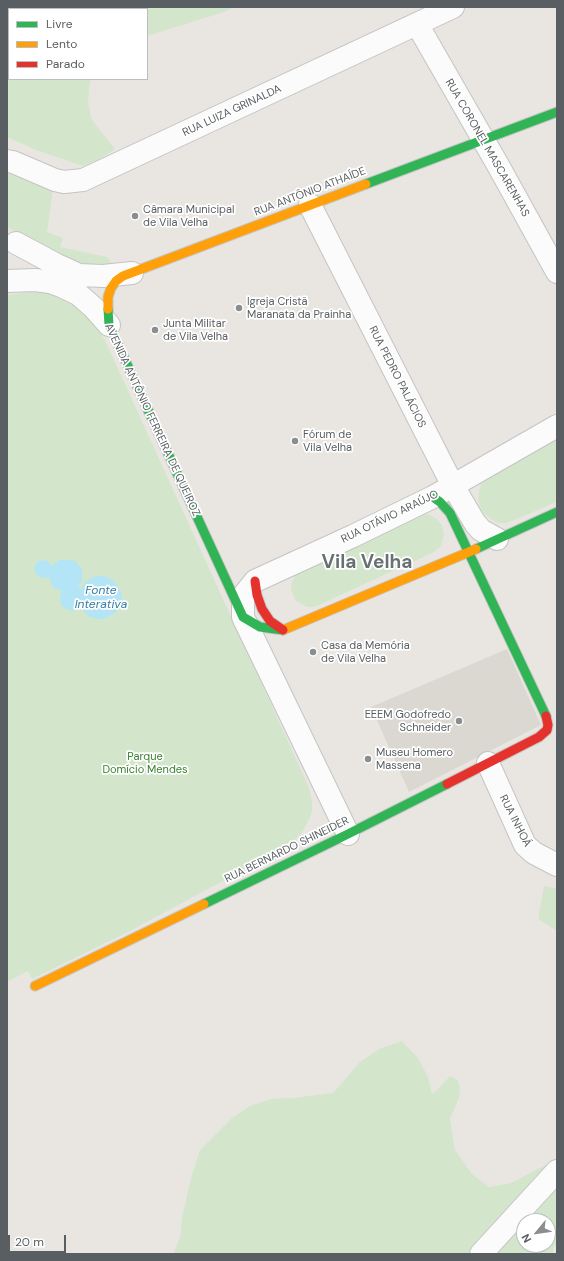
<!DOCTYPE html>
<meta charset="utf-8">
<style>
body{margin:0}
#map{position:relative;width:564px;height:1261px;overflow:hidden;background:#e9e6e2;font-family:"DM Sans",sans-serif}
canvas{display:block}
.frame{position:absolute;inset:0;border:8px solid #585e61;pointer-events:none}
.legend{position:absolute;left:8px;top:8px;width:140px;height:72px;box-sizing:border-box;background:#fff;border:1px solid #bcbfc0;margin:0;padding:5px 7px;list-style:none;font-size:12px;color:#585e61}
.legend li{display:flex;align-items:center;gap:8px;height:20px}
.legend b{width:20px;border:1px solid #bcbfc0}
.north{position:absolute;left:516px;top:1213px;width:40px;height:40px;box-sizing:border-box;background:#fff;border:1px solid #bcbfc0;border-radius:50%;rotate:241deg;font-size:11px;font-weight:700;line-height:16px;text-align:center;color:#585e61}
.north::after{content:'';display:block;margin:auto;width:14px;height:18px;background:#8b8e8e;clip-path:polygon(50% 0,100% 100%,50% 72%,0 100%)}
.scale{position:absolute;left:8px;top:1235px;width:58px;height:18px;box-sizing:border-box;border:2px solid #585e61;border-top:0;padding-left:5px;font-size:12px;line-height:14px;white-space:nowrap;color:#585e61;-webkit-text-stroke:3px #fff;paint-order:stroke}
</style>
<div id="map">
<canvas width="564" height="1261"></canvas>
<div class="frame"></div>
<ul class="legend">
<li><b style="height:5px;background:#30b455"></b>Livre</li>
<li><b style="height:5px;background:#ff9f0a"></b>Lento</li>
<li><b style="height:5px;background:#e5322d"></b>Parado</li>
</ul>
<div class="north">N</div>
<div class="scale">20 m</div>
</div>
<script>
const ctx = document.querySelector('canvas').getContext('2d');
ctx.lineJoin = 'round';
function fillPath(path, color) { ctx.fillStyle = color; ctx.fill(path, 'evenodd'); }
const toPath = rows => new Path2D(rows.map(r => 'M' + r).join(''));
function strokePath(path, color, width, dash) { ctx.strokeStyle = color; ctx.lineWidth = width; ctx.lineCap = dash ? 'butt' : 'round'; ctx.setLineDash(dash || []); ctx.stroke(path); }
function label(font, color, halo, rows, align = 'center') {
  ctx.font = font + ' "DM Sans",sans-serif'; ctx.lineWidth = 3.5; ctx.setLineDash([]); ctx.textBaseline = 'middle'; ctx.strokeStyle = halo; ctx.fillStyle = color; for (const [text, x, y, turn = 0] of rows) {
    ctx.save(); ctx.translate(x, y); ctx.rotate((+turn || 0) * Math.PI / 180); ctx.textAlign = isNaN(turn) ? turn : align; if (halo) ctx.strokeText(text, 0, 0); ctx.fillText(text, 0, 0); ctx.restore();
  }
}
fillPath(toPath([
 [507,649,541,725,409,792,371,707]
]), '#dbd7d1');
fillPath(toPath([
 [7,7,234,7,224,12,147,36,147,9,9,9,9,79,92,79,90,81,88,103,92,120,115,149,100,159,83,166,36,150,7,137],
 [7,171,53,189,47,232,63,238,60,247,107,257,112,265,80,266,7,227],
 [55,288,94,322,105,340,306,781,310,791,312,801,312,811,309,820,300,835,286,847,128,932,32,979,28,971,7,982,7,295],
 [557,437,557,502,507,523,498,523,491,519,484,513,480,506,478,498,481,483,485,477],
 [423,514,430,515,437,519,441,524,444,532,443,540,440,547,434,552,319,605,314,607,307,607,296,601,293,595,291,589,292,582,295,576,300,571],
 [544,886,557,889,557,931,538,919],
 [402,1041,418,1058,428,1077,432,1094,437,1090,450,1076,458,1080,460,1088,459,1098,450,1119,455,1150,472,1174,489,1187,511,1183,557,1159,557,1244,553,1248,553,1254,173,1254,180,1238,182,1218,191,1178,200,1150,232,1118,250,1106,271,1099,292,1098,333,1093,360,1062,379,1049],
 [524,1221,548,1221,548,1245,524,1245]
]), '#d3e6cc');
fillPath(toPath([
 [64,559,75,561,82,569,82,580,78,587,81,589,85,582,91,578,97,576,104,576,111,579,116,583,122,595,122,601,119,608,115,613,104,619,97,619,90,617,85,613,81,607,77,610,72,611,66,609,62,606,60,601,60,596,62,591,55,588,51,584,49,577,46,578,39,577,35,572,34,568,37,562,41,560,48,561,52,566,59,560]
]), '#b4e5f6');
const street = toPath([
 [417,24,499,167,557,272],
 [7,161,13,162,55,180,64,182,83,180,453,7],
 [310,205,453,486,475,523,481,530,497,539],
 [16,243,57,265,79,275,103,276,132,273],
 [7,281,35,280,50,282,61,286,78,294,94,308,109,325],
 [488,763,525,845,534,853,557,865],
 [348,834,243,617,243,596,255,581,353,536,433,497,557,426],
 [481,1254,557,1171]
]);
const fast = toPath([
 [366,184,557,112],
 [108,309,109,325,243,617,260,627,283,630],
 [433,497,440,502,450,513,546,716],
 [476,549,557,512],
 [204,904,348,834,447,784]
]);
const slow = toPath([
 [108,309,108,297,111,288,116,281,123,276,366,184],
 [283,630,476,549],
 [35,986,204,904]
]);
const jam = toPath([
 [255,581,257,595,262,609,270,621,283,630],
 [447,784,539,737,547,730,548,725,546,716]
]);
strokePath(street, '#c4c4c4', 24);
strokePath(fast, '#c5c5c5', 11);
strokePath(slow, '#c5c5c5', 11);
strokePath(jam, '#c5c5c5', 11);
strokePath(street, '#fcfbfb', 22);
strokePath(fast, '#30b455', 9);
strokePath(slow, '#ff9f0a', 9);
strokePath(jam, '#e5322d', 9);
for (const [x, y, r, color] of [
 [135,216,4,"#8b8e8e"],
 [239,308,4,"#8b8e8e"],
 [155,330,4,"#8b8e8e"],
 [295,441,4,"#8b8e8e"],
 [313,652,4,"#8b8e8e"],
 [459,721,4,"#8b8e8e"],
 [368,759,4,"#8b8e8e"]
]) { const dot = new Path2D(); dot.arc(x, y, r, 0, 2 * Math.PI); ctx.fillStyle = color; ctx.fill(dot); strokePath(dot, '#fff', 1.5); }
label('11px', '#585e61', '#fff', [
 ["RUA LUIZA GRINALDA",232,111,-25],
 ["RUA CORONEL MASCARENHAS",487,148,60],
 ["RUA ANTÔNIO ATHAÍDE",310,192,-21],
 ["RUA PEDRO PALÁCIOS",397,377,63],
 ["AVENIDA ANTÔNIO FERREIRA DE QUEIROZ",152,420,65],
 ["RUA OTÁVIO ARAÚJO",390,517,-26],
 ["RUA INHOÁ",515,821,63],
 ["RUA BERNARDO SHINEIDER",287,850,-26]
]);
label('11px', '#585e61', '#fff', [
 ["Câmara Municipal",143,210],
 ["de Vila Velha",143,223],
 ["Igreja Cristã",247,302],
 ["Maranata da Prainha",247,315],
 ["Junta Militar",163,324],
 ["de Vila Velha",163,337],
 ["Fórum de",303,435],
 ["Vila Velha",303,448],
 ["Casa da Memória",321,646],
 ["de Vila Velha",321,659],
 ["EEEM Godofredo",451,715,"right"],
 ["Schneider",451,728,"right"],
 ["Museu Homero",376,753],
 ["Massena",376,766]
], 'left');
label('11px', '#398130', '#fff', [
 ["Parque",145,757],
 ["Domício Mendes",145,770]
]);
label('italic 12px', '#337ba2', '#fff', [
 ["Fonte",101,591],
 ["Interativa",101,605]
]);
label('bold 19px', '#697073', '#fff', [
 ["Vila Velha",367,563]
]);
</script>
